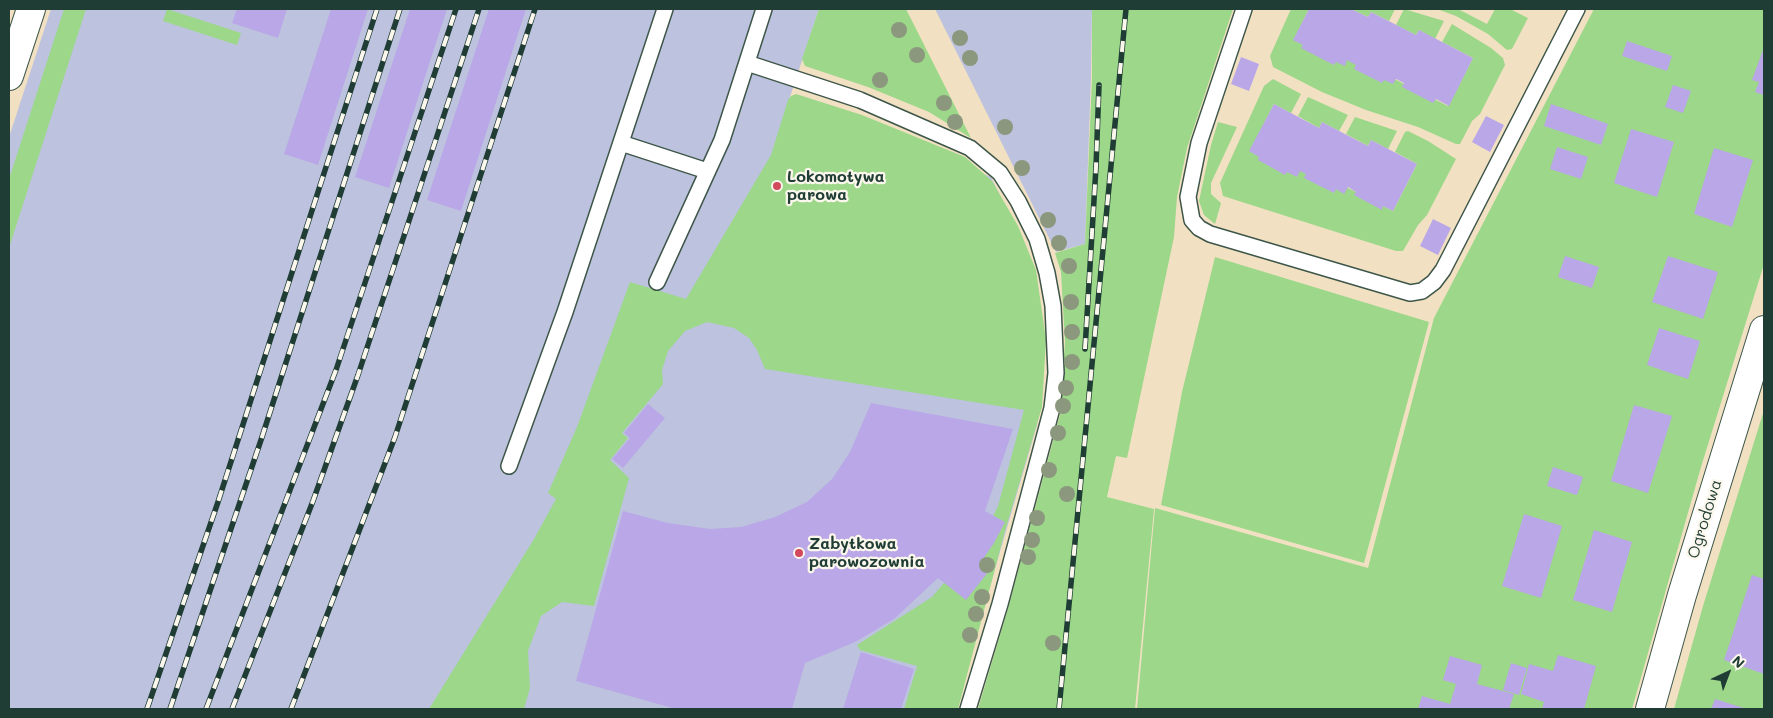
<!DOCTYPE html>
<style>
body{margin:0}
#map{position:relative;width:1773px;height:718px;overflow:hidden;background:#f1e1c2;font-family:Mali,sans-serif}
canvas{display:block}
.frame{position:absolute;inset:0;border:10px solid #1f3d34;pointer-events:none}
.north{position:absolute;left:1703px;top:648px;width:50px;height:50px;-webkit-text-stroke:4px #fbf7ec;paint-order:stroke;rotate:43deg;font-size:14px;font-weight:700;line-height:20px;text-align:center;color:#1f3d34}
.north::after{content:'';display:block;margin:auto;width:18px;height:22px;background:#1f3d34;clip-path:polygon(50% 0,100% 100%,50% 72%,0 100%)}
</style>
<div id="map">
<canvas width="1773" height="718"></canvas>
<div class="frame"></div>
<div class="north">N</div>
</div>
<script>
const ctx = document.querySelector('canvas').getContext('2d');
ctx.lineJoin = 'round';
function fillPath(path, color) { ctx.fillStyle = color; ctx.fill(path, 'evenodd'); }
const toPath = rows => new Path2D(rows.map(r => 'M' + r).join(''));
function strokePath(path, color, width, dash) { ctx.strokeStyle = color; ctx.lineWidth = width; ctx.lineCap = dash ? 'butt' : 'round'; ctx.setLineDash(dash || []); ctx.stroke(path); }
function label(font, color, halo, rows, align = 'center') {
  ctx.font = font + ' Mali,sans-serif'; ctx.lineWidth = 4.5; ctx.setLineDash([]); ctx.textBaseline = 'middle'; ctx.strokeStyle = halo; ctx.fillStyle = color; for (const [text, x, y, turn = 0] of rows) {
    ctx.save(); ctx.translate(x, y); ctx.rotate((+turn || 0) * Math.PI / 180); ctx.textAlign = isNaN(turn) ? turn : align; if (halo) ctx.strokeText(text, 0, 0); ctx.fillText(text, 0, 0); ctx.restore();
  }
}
fillPath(toPath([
 [51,9,819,9,789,100,991,177,1015,227,1044,360,1037,425,954,709,9,709,9,137],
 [935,9,1092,9,1091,78,1085,244,1056,252]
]), '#bdc3de');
fillPath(toPath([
 [64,9,86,9,9,248,9,179],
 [167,9,241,33,237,45,163,21],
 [819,9,906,9,971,138,929,112,868,87,805,66,802,59],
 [1092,9,1233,9,1187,148,1177,197,1174,237,1127,458,1116,456,1107,497,1154,509,1135,709,978,709,1009,605,1061,411,1065,342,1061,272,1055,253,1085,244,1092,78],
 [1291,9,1309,9,1294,39,1309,36,1448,106,1473,58,1442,42,1452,24,1491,48,1503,58,1505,65,1480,114,1472,121,1460,144,1456,144,1418,127,1366,110,1322,92,1273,67,1270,56],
 [1351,9,1395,9,1389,21,1371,12,1368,17],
 [1404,9,1444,21,1435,39,1419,30,1416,35,1396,25],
 [1437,9,1458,9,1487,24,1495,9,1510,9,1528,18,1512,49,1507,50,1488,34,1456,16],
 [1594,9,1764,9,1764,264,1701,467,1632,709,1137,709,1155,508,1368,568,1434,318],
 [1273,79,1301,94,1291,113,1274,104,1250,151,1266,146,1393,211,1417,164,1395,152,1405,132,1408,131,1428,141,1456,159,1427,215,1418,225,1403,251,1396,251,1223,196,1220,183,1264,86],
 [796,94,862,115,965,157,992,181,1018,226,1036,270,1046,340,1042,407,1005,531,958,709,904,709,917,666,860,650,857,645,932,597,983,537,998,506,1024,410,765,369,757,350,749,338,734,328,707,322,685,331,668,351,662,370,663,384,622,433,628,438,610,460,629,478,594,606,562,602,541,616,528,651,530,688,524,709,429,709,534,539,556,499,548,493,577,427,630,282,686,299,771,155,788,100,791,96],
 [1308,97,1348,115,1339,131,1322,122,1319,128,1298,116],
 [1355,117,1397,131,1388,149,1371,140,1368,146,1346,134],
 [1218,122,1237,127,1211,183,1211,194,1221,203,1215,224,1204,215,1199,201,1211,145],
 [1215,257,1429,322,1364,563,1161,505,1182,392],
 [1764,410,1764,709,1674,709,1703,606]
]), '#9cd78a');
fillPath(toPath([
 [237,9,287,9,278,38,232,23],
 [331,9,368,9,318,165,284,154],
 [410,9,447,9,389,188,355,177],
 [489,9,526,9,461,211,427,200],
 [1309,9,1351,9,1368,17,1371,12,1416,35,1419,30,1473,58,1449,106,1436,99,1433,103,1402,87,1404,83,1396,79,1393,84,1384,80,1382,83,1354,69,1356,65,1347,60,1345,66,1336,62,1334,65,1301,48,1303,45,1293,40],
 [1627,41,1672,56,1667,71,1622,56],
 [1764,47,1764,95,1755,92,1759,82,1752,80],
 [1241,57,1259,64,1249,91,1231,84],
 [1673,85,1691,91,1683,113,1665,107],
 [1274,104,1319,128,1322,122,1368,146,1371,140,1417,164,1393,211,1383,206,1382,210,1354,195,1356,192,1348,187,1344,194,1336,189,1334,193,1304,178,1306,174,1300,171,1297,177,1287,172,1285,175,1258,160,1259,157,1249,151],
 [1551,104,1608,124,1601,145,1544,126],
 [1486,116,1504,125,1490,152,1472,142],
 [1631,129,1674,142,1657,197,1614,183],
 [1557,147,1588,157,1581,179,1550,169],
 [1714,148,1753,160,1732,227,1694,214],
 [1433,219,1451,228,1438,255,1420,246],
 [1565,256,1599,267,1592,288,1558,277],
 [1668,256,1718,272,1703,319,1652,302],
 [1659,328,1700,341,1688,379,1647,365],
 [871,403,1013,429,985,511,1005,522,994,543,981,562,989,571,966,600,938,578,894,619,855,642,805,663,792,709,676,709,576,681,623,511,668,523,710,529,741,527,775,517,807,502,832,479,850,452],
 [648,404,665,418,623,468,612,459,630,438,624,433],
 [1634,405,1672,416,1648,493,1611,481],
 [1553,467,1583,477,1577,495,1547,486],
 [1524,514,1562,526,1541,598,1502,586],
 [1594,530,1632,542,1612,612,1573,600],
 [1752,575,1764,579,1764,674,1724,660],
 [861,652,914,669,901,709,843,709],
 [1558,655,1596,666,1584,709,1542,709,1544,702,1521,694,1529,664,1553,671],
 [1450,656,1482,665,1477,684,1514,694,1509,709,1418,709,1422,696,1450,704,1456,684,1443,680],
 [1511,663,1527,668,1519,695,1503,690],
 [1715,699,1747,709,1711,709]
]), '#baa7e7');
const service = toPath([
 [1244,9,1199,143,1188,197,1192,220,1199,228,1210,234,1410,293,1422,291,1434,282,1443,270,1577,9],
 [747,63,860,100,970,148,1000,173,1018,201,1037,239,1047,273,1053,306,1056,373,1052,408,1000,604,968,709],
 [621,143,707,171],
 [657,282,722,140,764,9],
 [509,466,565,312,665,9]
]);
const minor = toPath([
 [1650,709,1682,595,1764,330]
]);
const tertiary = toPath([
 [9,76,31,9]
]);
strokePath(service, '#3e5649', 18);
strokePath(minor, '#3e5649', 30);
strokePath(tertiary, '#3e5649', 30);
strokePath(service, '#fff', 15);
strokePath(minor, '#fff', 28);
strokePath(tertiary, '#fff', 28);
const rail = toPath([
 [1085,349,1096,167,1099,85],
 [147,709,218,502,377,9],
 [170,709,261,440,400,9],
 [206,709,336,370,456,9],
 [232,709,313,501,358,375,479,9],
 [291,709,395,437,535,9],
 [1059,709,1126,9]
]);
strokePath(rail, '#1f3d34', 5.5);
strokePath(rail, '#fbf7ec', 4, [11]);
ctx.fillStyle = '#8b987d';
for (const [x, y] of [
 [899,30],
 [960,38],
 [917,55],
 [970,58],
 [880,80],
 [944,103],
 [955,122],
 [1005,127],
 [1022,168],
 [1048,220],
 [1059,243],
 [1069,266],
 [1071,302],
 [1072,332],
 [1072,362],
 [1066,388],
 [1063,406],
 [1058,433],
 [1049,470],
 [1067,494],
 [1037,518],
 [1032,540],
 [1028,557],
 [987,565],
 [982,597],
 [976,614],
 [970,635],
 [1053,643]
]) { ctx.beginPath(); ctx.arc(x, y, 8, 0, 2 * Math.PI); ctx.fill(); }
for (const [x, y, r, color] of [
 [777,186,5,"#d1495b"],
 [799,553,5,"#d1495b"]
]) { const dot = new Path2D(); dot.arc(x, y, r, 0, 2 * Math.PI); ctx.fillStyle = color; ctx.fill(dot); strokePath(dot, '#fbf7ec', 2); }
label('bold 16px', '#1f3d34', '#fbf7ec', [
 ["Lokomotywa",787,177],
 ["parowa",787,195],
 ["Zabytkowa",809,544],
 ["parowozownia",809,562]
], 'left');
label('16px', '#1f3d34', '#fbf7ec', [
 ["Ogrodowa",1705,519,-73]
]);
</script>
